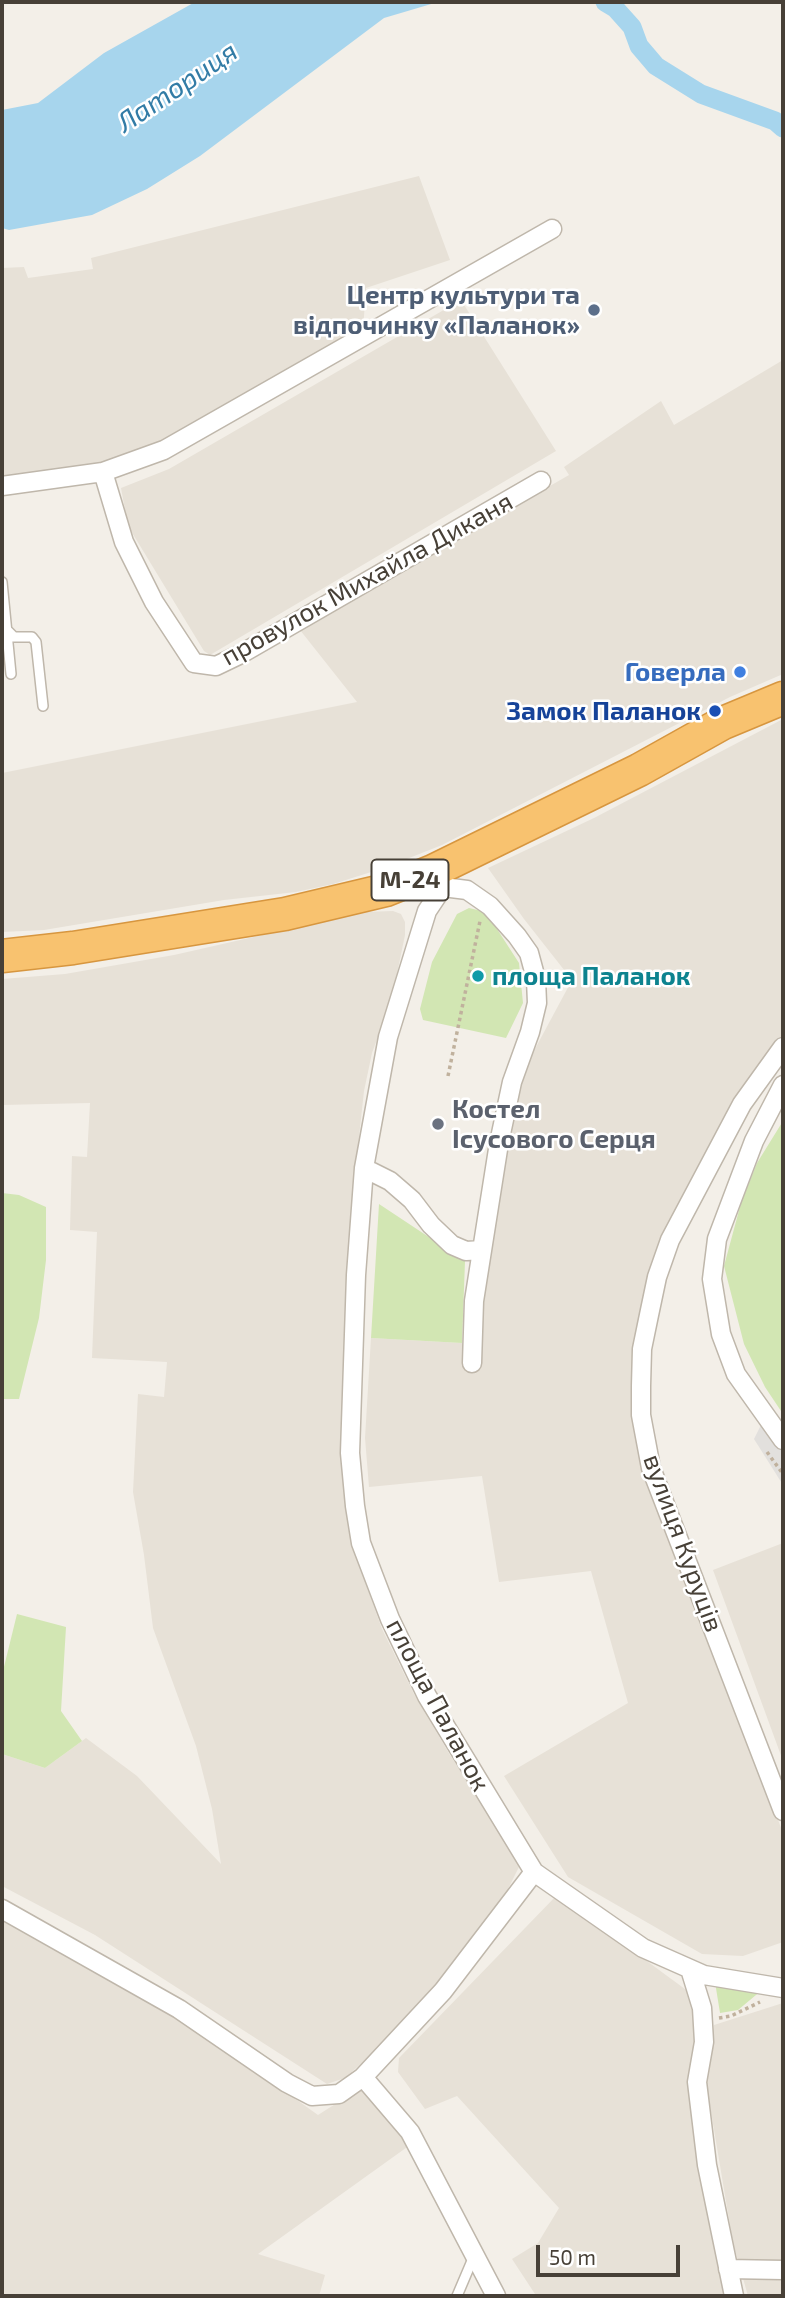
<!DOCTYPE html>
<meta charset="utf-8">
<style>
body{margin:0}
#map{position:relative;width:785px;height:2298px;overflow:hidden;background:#f3efe8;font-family:"Exo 2",sans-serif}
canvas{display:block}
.frame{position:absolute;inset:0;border:4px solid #474037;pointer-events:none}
.scale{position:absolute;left:536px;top:2245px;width:144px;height:32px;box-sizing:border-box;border:4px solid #474037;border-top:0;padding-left:9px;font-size:21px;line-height:24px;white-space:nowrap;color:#474037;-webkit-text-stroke:5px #fff;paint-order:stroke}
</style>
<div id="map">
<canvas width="785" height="2298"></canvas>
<div class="frame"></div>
<div class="scale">50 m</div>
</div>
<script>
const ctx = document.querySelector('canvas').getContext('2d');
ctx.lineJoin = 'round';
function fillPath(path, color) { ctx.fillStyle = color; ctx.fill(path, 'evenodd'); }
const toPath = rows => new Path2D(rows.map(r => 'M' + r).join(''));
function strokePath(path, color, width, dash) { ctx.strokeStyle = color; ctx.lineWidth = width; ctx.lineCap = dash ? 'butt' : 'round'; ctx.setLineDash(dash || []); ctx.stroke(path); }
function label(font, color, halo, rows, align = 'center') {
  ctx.font = font + ' "Exo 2",sans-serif'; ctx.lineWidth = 5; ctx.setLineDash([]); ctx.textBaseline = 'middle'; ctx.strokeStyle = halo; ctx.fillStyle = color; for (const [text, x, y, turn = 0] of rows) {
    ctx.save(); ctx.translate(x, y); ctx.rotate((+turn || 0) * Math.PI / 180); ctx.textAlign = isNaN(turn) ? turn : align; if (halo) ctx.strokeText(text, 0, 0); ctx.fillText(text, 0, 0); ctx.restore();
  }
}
fillPath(toPath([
 [419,176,450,260,366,288,363,330,225,405,169,439,118,460,2,476,2,268,24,267,28,278,93,269,91,258],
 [461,300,556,451,210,655,204,651,128,526,121,488,169,469],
 [783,360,783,674,730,697,442,845,384,868,333,884,296,892,224,900,44,930,2,932,2,773,357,702,300,630,569,475,564,467,661,401,674,425],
 [783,719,783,1042,665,1240,636,1348,658,1504,783,1833,783,1942,743,1956,702,1954,568,1877,504,1776,628,1703,591,1571,499,1582,482,1476,369,1487,365,1438,371,1338,462,1343,476,1374,483,1284,503,1148,521,1075,572,980,524,919,488,868,594,818],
 [393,911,401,914,405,922,405,935,392,998,372,1053,364,1091,358,1146,342,1448,344,1497,352,1545,382,1629,414,1694,450,1755,514,1851,519,1867,504,1897,437,1990,382,2045,345,2078,327,2084,95,1935,2,1886,2,1754,45,1768,86,1738,137,1776,221,1864,212,1809,196,1746,153,1628,144,1555,133,1492,138,1394,164,1397,167,1362,92,1358,97,1232,70,1230,72,1156,87,1157,90,1103,2,1105,2,979,65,974,174,955,364,912],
 [783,1543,783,1761,713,1570],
 [557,1895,689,1992,700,2023,691,2086,730,2296,532,2296,535,2294,512,2259,538,2243,559,2208,457,2096,425,2109,398,2072,399,2058],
 [2,1917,186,2021,318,2115,362,2087,410,2145,258,2254,325,2275,319,2296,2,2296],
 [783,2003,783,2296,748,2296,733,2243,706,2082,714,2025]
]), '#e7e1d7');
fillPath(toPath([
 [469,908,486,912,519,963,523,1003,506,1038,423,1020,420,1009,432,962,457,914],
 [783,1121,783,1414,765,1387,744,1344,724,1266,741,1203,757,1163],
 [2,1193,19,1195,46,1207,46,1260,39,1318,19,1399,2,1399],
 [379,1204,465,1261,462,1343,371,1338],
 [17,1614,66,1627,61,1711,82,1741,45,1768,2,1754,2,1675],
 [715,1982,762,1990,738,2010,720,2013]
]), '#d2e6b3');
fillPath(toPath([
 [763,1421,783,1450,783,1485,754,1439]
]), '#e2e0dd');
fillPath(toPath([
 [195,2,438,2,384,18,200,156,147,189,92,215,9,230,2,228,2,110,38,103,104,53]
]), '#a7d5ed');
strokePath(toPath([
 [605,2,615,8,632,27,639,46,656,66,701,94,775,121,783,128]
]), '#a7d5ed', 19);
const lane = toPath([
 [2,582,11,674],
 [6,629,14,637,32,637,36,642,43,706],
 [457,2296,474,2256]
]);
const street = toPath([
 [103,472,124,542,154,602,194,663,216,666,241,654,541,481],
 [2,486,103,472,164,450,552,229],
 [433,871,443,887,427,911,388,1037,364,1168,356,1275,350,1453,355,1506,361,1543,390,1619,427,1696,534,1872,643,1948,704,1975,783,1988],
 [443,887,467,890,490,906,517,936,529,953,536,979,537,1003,530,1032,512,1082,499,1143,474,1301,472,1363],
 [783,1047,742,1104,670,1240,657,1277,649,1315,642,1349,641,1386,641,1415,651,1468,783,1811],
 [783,1085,754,1141,717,1239,712,1279,721,1334,736,1374,783,1440],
 [364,1168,390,1181,412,1200,431,1225,452,1245,466,1251,482,1250],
 [2,1909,179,2009,287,2083,312,2096,339,2094,363,2077,443,1991,534,1872],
 [690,1969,702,2008,704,2042,697,2082,707,2165,734,2296],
 [363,2077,410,2132,496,2296],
 [728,2269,783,2270]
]);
const highway = toPath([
 [2,956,73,948,285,914,386,890,433,871,639,770,723,723,783,698]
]);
strokePath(lane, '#bfb7ab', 12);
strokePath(street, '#bfb7ab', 21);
strokePath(highway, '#d7963f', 35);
strokePath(toPath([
 [448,1076,480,921],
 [767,1452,783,1474],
 [719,2018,731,2016,760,2002]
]), '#c0b19d', 3.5, [3.5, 3.5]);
strokePath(lane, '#fff', 9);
strokePath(street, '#fff', 18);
strokePath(highway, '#f8c26f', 32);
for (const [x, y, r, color] of [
 [594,310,7,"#5c6f8a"],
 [740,672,7,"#3f7fe0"],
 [715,711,7,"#1a4fb4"],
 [478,976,7,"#0f9aa8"],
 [438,1124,7,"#6b7280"]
]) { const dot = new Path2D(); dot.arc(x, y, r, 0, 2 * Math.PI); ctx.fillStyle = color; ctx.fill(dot); strokePath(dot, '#fff', 2.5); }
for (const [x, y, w] of [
 [410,880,77]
]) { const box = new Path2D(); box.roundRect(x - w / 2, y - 20.5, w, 41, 5); ctx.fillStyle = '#fff'; ctx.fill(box); strokePath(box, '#474037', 2); }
label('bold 24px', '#474037', null, [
 ["М-24",410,880]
]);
label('bold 26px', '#4e5e75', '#fff', [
 ["Центр культури та",580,295],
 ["відпочинку «Паланок»",580,325]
], 'right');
label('26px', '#474037', '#fff', [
 ["провулок Михайла Диканя",367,579,-29],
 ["вулиця Куруців",683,1543,70],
 ["площа Паланок",438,1705,62]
]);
label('bold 26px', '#366cbe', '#fff', [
 ["Говерла",726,672]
], 'right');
label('bold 26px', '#164399', '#fff', [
 ["Замок Паланок",701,711]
], 'right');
label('bold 26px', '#0d838f', '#fff', [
 ["площа Паланок",492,976]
], 'left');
label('bold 26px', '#5b616d', '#fff', [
 ["Костел",452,1109],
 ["Ісусового Серця",452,1139]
], 'left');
label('italic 28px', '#327ca6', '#fff', [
 ["Латориця",177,87,-34]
]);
</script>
